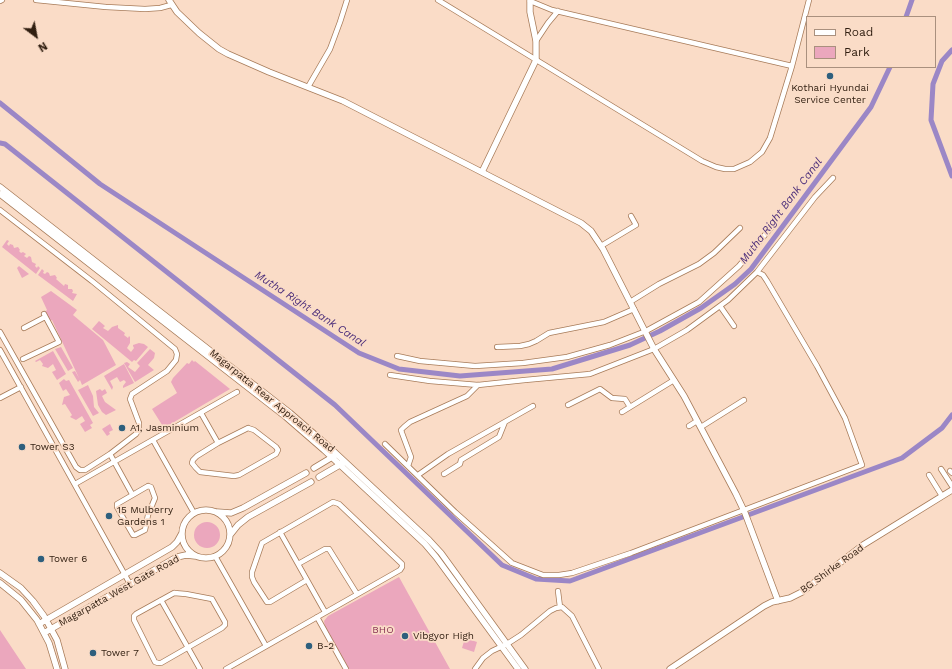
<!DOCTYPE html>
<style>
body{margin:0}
#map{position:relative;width:952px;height:669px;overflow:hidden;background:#fadcc7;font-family:"Work Sans",sans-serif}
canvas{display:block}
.legend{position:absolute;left:806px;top:16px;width:130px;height:52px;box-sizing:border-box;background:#fadcc7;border:1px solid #a9907e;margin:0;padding:5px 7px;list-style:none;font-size:12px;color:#301e10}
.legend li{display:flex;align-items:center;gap:8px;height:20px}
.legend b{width:20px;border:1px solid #a9907e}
.north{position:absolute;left:16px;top:16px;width:40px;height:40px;-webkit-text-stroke:3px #fadcc7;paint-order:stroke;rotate:148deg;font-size:11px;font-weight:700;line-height:16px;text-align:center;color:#301e10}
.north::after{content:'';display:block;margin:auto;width:14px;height:18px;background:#301e10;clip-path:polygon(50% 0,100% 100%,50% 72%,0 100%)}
</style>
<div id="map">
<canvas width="952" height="669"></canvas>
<ul class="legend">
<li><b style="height:5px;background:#fff"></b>Road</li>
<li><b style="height:11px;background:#eba7bd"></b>Park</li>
</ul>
<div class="north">N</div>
</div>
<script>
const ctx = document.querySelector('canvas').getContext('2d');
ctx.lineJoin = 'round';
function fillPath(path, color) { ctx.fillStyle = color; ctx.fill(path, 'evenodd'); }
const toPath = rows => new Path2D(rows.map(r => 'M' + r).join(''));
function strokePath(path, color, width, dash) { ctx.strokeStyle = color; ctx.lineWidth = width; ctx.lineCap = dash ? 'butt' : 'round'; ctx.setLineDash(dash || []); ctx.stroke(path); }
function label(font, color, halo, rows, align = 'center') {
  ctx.font = font + ' "Work Sans",sans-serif'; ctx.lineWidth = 3.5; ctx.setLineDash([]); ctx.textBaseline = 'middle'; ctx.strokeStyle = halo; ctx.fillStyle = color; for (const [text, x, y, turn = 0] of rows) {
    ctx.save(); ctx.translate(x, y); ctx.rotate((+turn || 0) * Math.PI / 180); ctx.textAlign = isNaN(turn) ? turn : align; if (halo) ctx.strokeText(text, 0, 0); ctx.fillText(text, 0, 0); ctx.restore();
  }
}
fillPath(toPath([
 [7,240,9,241,7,244,9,246,10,244,13,245,14,248,18,247,20,250,19,251,21,253,23,252,26,254,24,256,27,258,29,256,31,257,32,262,36,264,35,266,37,268,38,266,40,268,36,274,2,247],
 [19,266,29,274,22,278,17,268],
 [42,269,44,271,43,273,45,274,47,272,49,273,50,276,55,275,57,278,56,279,64,286,65,284,68,285,68,289,72,289,73,291,72,293,77,294,73,301,38,275],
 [51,291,77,310,73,315,103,340,116,365,82,385,80,380,78,382,72,372,75,371,79,378,52,320,50,321,45,312,47,310,41,297],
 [99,321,105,326,103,328,108,331,112,327,118,325,118,328,125,333,124,335,128,338,129,336,130,337,130,343,127,348,131,352,134,348,133,346,133,345,139,343,144,344,148,347,136,361,134,360,132,362,92,329],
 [61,347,73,368,68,371,55,349],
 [150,349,155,353,154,358,148,365,154,370,135,382,124,363,127,362,130,364,128,367,135,372,140,366,137,363],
 [53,351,66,374,57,380,52,372,56,370,53,364,48,368,42,366,43,364,40,360,36,362,35,361],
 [192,360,194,362,195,361,230,389,164,428,152,409,177,393,171,382,173,378,187,363,189,364],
 [124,364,134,383,123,388,123,386,126,382,124,380,120,382,117,377,110,381,113,387,112,390,104,376],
 [64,379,66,381,69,380,93,423,90,425,92,428,85,432,80,424,85,421,82,416,76,420,70,417,72,415,65,404,62,405,64,397,70,395,66,389,63,391,59,383],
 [88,385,93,396,94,407,99,413,93,416,78,390],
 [100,389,102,391,105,389,107,393,102,396,105,402,116,410,106,415,102,412,98,405,96,391],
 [110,424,113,430,109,432,110,434,107,436,102,429],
 '194 535a13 13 0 1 1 26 0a13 13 0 1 1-26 0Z',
 [399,577,450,669,349,669,325,627,324,621,328,616],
 [0,630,26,669,0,669],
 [465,638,477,642,474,652,462,648]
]), '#eba7bd');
strokePath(toPath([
 [906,17,912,0],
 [952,50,942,61,933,84,931,120,952,176],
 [0,103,100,184,359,353,399,369,460,376,552,369,630,345,660,331,701,308,735,284,751,269,871,107,890,67],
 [0,143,5,144,335,405,502,565,536,579,570,581,902,458,942,428,952,415]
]), '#9b87c6', 5);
const minor = toPath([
 [36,0,106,7,145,9,160,8,171,5],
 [438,0,702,161,716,167,725,169,734,169,750,162,762,152,770,138,792,66,809,0],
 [0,1,2,0],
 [530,1,552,10,792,66],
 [536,41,548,23,558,11],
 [308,87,330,49,340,22,347,0],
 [0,210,92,281,175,349,177,354,176,360,167,371,132,394,130,399,139,423,139,429,136,434,110,454,85,470,80,470,76,467,0,332],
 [601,246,636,225,631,216],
 [630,302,659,284,699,264,714,253,740,228],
 [720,306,734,326],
 [24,328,45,317],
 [497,347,520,346,529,344,536,341,549,333,604,322,634,309],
 [0,350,130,584],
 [397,356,420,361,475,366,523,363,567,357,610,345,646,331,699,302,739,266,774,224],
 [23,359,59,342,44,314],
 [390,375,430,381,478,385,525,380,590,374,654,349,687,330,728,300,757,272,815,197,833,178],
 [0,398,21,387],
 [568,405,600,389,612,398,625,399,630,407],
 [622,412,674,380],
 [201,413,218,443],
 [689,426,697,421],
 [701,427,744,400],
 [248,428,254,430,276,447,278,450,276,454,239,475,234,476,200,472,196,468,192,463,193,460,197,456,218,443,248,428],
 [153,440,194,513],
 [385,444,455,512,512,563,543,575,559,575,572,573,631,553,862,465,845,418,817,366,767,281,763,275,757,272],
 [110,454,132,494],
 [408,466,411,457,402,433,401,430,404,427,410,422,467,396,478,385],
 [941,469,952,486],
 [950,471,952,473],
 [444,474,460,464,461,460,499,437,505,422],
 [418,475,448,454,533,406],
 [929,475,942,496],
 [75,484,237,392],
 [148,486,151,487,155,498,148,515,145,530,135,535,133,535,117,507,117,504,148,486],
 [280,532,325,612],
 [215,556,266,646],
 [298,564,325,549,329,549,357,594],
 [558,591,560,607],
 [174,593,186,594,212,599,225,622,225,625,222,628,161,663,158,663,155,662,134,620,134,616,136,614,174,593],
 [161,600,200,669],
 [317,617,346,669],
 [226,669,400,570,402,567,402,564,339,504,333,502,262,543,252,572,252,577,254,582,267,602,270,602,307,580],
 [475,669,483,658,492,651,507,644,521,635,550,611,556,608,562,607,572,616,599,669]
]);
const tertiary = toPath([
 [169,0,177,12,199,33,219,49,228,54,269,72,343,101,581,223,591,231,603,249,654,349,684,396,736,494,745,513,778,601],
 [482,172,536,60,536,41,530,12,530,0],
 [0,187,290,413,328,446,429,540,441,553,525,669],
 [0,194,286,417,324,450,425,544,436,557,518,669],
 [314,468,334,456],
 [319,477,343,463],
 '182 534a24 24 0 1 1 48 0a24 24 0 1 1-48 0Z',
 [217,512,231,513,243,508,306,473],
 [230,535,238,525,248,517,311,482],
 [0,573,21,588,33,601,44,616,57,640,65,669],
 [0,583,21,600,37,620,49,643,57,669],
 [39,624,172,547,177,542,182,533],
 [44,633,177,557,186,555,195,556],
 [670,669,764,606,772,602,790,598,802,592,863,545,952,490]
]);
strokePath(minor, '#a77b59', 6);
strokePath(tertiary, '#a77b59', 7);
strokePath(minor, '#fff', 4.5);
strokePath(tertiary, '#fff', 5.5);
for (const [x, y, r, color] of [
 [830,76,4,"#2e5f7d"],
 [122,428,4,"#2e5f7d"],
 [22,447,4,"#2e5f7d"],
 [109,516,4,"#2e5f7d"],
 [41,559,4,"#2e5f7d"],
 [405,636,4,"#2e5f7d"],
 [309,646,4,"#2e5f7d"],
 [93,653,4,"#2e5f7d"]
]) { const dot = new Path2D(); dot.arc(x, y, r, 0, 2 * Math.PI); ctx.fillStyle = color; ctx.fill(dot); strokePath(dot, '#fadcc7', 1.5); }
label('10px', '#301e10', '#fadcc7', [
 ["Kothari Hyundai",830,88,"center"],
 ["Service Center",830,100,"center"],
 ["A1, Jasminium",130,428],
 ["Tower S3",30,447],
 ["15 Mulberry",117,510],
 ["Gardens 1",117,522],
 ["Tower 6",49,559],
 ["Vibgyor High",413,636],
 ["B-2",317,646],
 ["Tower 7",101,653]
], 'left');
label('10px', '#301e10', '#fadcc7', [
 ["Magarpatta Rear Approach Road",272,401,39],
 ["BG Shirke Road",832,569,-36],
 ["Magarpatta West Gate Road",119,591,-29]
]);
label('10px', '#893255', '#fadcc7', [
 ["BHO",383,630]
]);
label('italic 11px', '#4d2f7b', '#fadcc7', [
 ["Mutha Right Bank Canal",781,211,-53],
 ["Mutha Right Bank Canal",310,309,33]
]);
</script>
